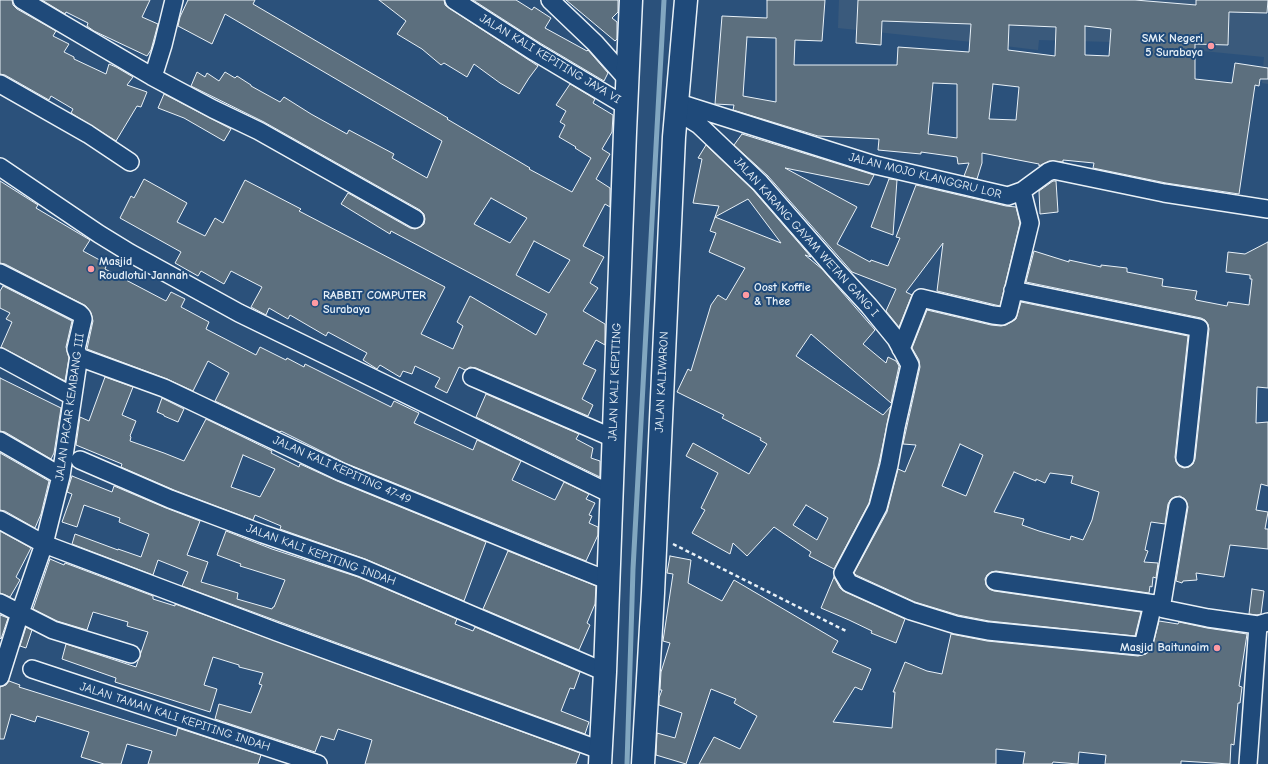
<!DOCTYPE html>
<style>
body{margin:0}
canvas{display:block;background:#2b517b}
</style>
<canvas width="1268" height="764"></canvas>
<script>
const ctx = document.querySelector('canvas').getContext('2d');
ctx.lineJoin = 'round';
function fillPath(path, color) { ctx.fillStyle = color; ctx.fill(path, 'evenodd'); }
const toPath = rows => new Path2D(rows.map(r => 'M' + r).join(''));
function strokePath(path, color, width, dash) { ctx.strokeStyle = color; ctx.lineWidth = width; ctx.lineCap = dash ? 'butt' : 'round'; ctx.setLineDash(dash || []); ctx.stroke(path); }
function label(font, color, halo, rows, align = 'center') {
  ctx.font = font + ' "Comic Neue",sans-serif'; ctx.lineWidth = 4; ctx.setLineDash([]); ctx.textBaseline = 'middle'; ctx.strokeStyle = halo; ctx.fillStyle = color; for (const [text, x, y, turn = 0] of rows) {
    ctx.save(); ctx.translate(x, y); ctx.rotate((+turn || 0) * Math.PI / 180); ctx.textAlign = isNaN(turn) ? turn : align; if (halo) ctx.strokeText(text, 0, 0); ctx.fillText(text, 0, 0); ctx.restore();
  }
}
fillPath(toPath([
 [839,0,1268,0,1268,84,1262,83,1264,57,1112,42,1039,40,1038,50,972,42,838,28]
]), '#3a5a7c');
strokePath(toPath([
 [627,764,633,569,664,0]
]), '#82a7c0', 5);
const building = toPath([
 [0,0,12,0,13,5,17,9,56,31,53,36,69,44,64,52,74,57,74,59,106,74,109,64,116,67,133,77,127,85,147,92,141,107,137,106,116,141,71,113,73,109,51,96,49,100,5,75,0,74,0,0],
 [42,0,150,0,142,17,158,24,151,50,147,56,94,31,87,26,88,23,66,12,65,14,42,0],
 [188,0,255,0,253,4,448,118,447,119,530,168,529,169,572,192,591,158,575,148,576,147,559,137,565,125,560,122,566,111,556,105,570,84,595,99,593,103,613,115,612,132,602,149,610,154,596,179,610,188,610,207,605,204,583,246,604,257,590,283,598,288,583,311,605,324,605,345,596,340,583,364,596,370,582,399,593,405,588,416,476,368,470,367,465,370,459,367,447,393,435,387,440,378,415,366,412,374,403,371,400,377,380,365,377,369,363,360,367,353,328,332,326,336,290,315,288,319,269,308,266,315,251,307,262,287,231,271,224,284,201,271,198,276,175,263,181,252,120,218,131,196,134,198,144,179,187,203,177,222,205,236,215,218,223,223,245,180,301,209,299,211,445,287,421,334,453,349,463,326,457,322,470,296,536,335,547,314,391,231,390,234,341,204,348,193,410,228,415,229,420,227,424,224,425,219,424,214,420,210,264,122,191,86,197,72,205,77,207,73,219,81,225,72,235,78,237,76,251,85,251,86,280,102,284,97,311,114,347,134,349,130,394,154,392,158,427,178,442,141,225,14,212,44,178,26,180,17,188,0],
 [491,198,527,218,510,243,474,224,491,198],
 [534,241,570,260,549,293,516,275,534,241],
 [379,0,444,0,445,5,449,8,538,66,529,78,519,94,500,83,474,64,467,77,444,63,441,65,422,49,397,34,406,21,379,0],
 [473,0,516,0,532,10,534,7,551,18,545,28,587,51,588,50,608,73,604,81,540,43,473,0],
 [566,0,618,0,618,12,612,18,617,22,617,39,615,41,566,0],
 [767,0,825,0,822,41,795,40,794,65,897,65,898,47,969,52,971,24,882,21,881,45,856,43,858,0,1135,0,1196,5,1196,0,1268,0,1267,13,1229,12,1228,45,1195,44,1195,79,1232,83,1235,63,1268,68,1268,79,1260,79,1259,86,1255,85,1239,194,1166,183,1093,168,1094,163,1063,160,1063,162,1049,161,1039,166,1039,164,982,153,982,163,977,179,964,176,969,163,958,164,957,157,921,152,921,154,878,150,879,139,818,136,733,110,734,105,715,104,722,16,767,18,767,0],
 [1009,25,1056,27,1055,56,1008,50,1009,25],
 [1085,26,1111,29,1109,56,1085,55,1085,26],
 [747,37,776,38,776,102,743,96,747,37],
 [933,83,957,84,957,138,928,134,933,83],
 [993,84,1019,87,1016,120,989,119,993,84],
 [164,94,231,129,224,141,184,118,158,108,164,94],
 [742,134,874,175,869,185,785,168,857,207,837,244,870,262,871,260,888,266,900,238,896,237,916,185,1006,206,1016,207,1020,223,1000,306,937,291,943,243,906,292,912,295,899,327,886,311,896,289,852,272,768,176,734,145,742,134],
 [706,145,753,190,811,257,805,255,822,269,875,330,863,344,886,363,888,357,896,361,899,366,891,403,811,334,796,356,883,415,891,406,879,463,869,503,834,569,809,556,811,552,774,527,747,556,733,543,730,554,692,533,705,510,701,508,718,473,686,456,693,443,749,474,767,444,760,440,761,438,722,418,724,415,677,392,688,369,691,371,711,305,718,295,726,300,745,268,709,252,716,233,710,231,715,217,781,243,748,199,715,217,719,206,693,203,702,159,698,158,706,145],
 [806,505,828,518,817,540,793,525,806,505],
 [889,179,897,180,893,235,871,227,889,179],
 [0,181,38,205,36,208,90,240,83,251,107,264,105,269,166,301,171,292,185,299,181,307,209,322,206,329,256,355,260,347,286,360,287,358,304,367,305,364,391,407,394,401,419,413,414,423,473,450,477,440,521,461,512,480,555,500,564,482,589,494,586,499,595,503,589,515,592,516,589,523,598,527,598,535,586,561,345,463,281,431,280,432,215,401,229,373,208,361,193,391,167,379,87,349,93,321,91,313,86,306,5,264,0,263,0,181],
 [1053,181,1056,181,1058,212,1040,214,1039,191,1053,181],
 [1268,242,1268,388,1257,387,1256,423,1268,422,1268,486,1261,484,1256,510,1268,512,1265,529,1268,529,1268,549,1230,545,1224,577,1196,573,1197,580,1183,581,1182,583,1176,581,1188,507,1187,503,1185,499,1180,496,1175,497,1171,499,1168,504,1165,524,1151,522,1145,550,1148,551,1144,562,1158,563,1156,578,1153,577,1152,587,1150,586,1149,593,996,571,991,572,987,575,985,579,986,585,989,589,994,591,1141,612,1135,636,989,621,958,615,915,602,856,575,854,573,887,512,898,469,905,472,916,445,903,444,920,367,919,360,912,348,927,310,991,325,1001,326,1006,325,1016,319,1021,302,1188,336,1175,457,1176,462,1179,466,1184,468,1189,467,1193,464,1195,459,1209,329,1208,324,1205,320,1201,318,1026,282,1034,251,1069,262,1069,260,1101,267,1101,265,1127,268,1127,272,1163,279,1162,286,1197,291,1195,299,1196,300,1227,306,1228,302,1249,305,1252,279,1250,279,1250,275,1226,272,1228,252,1245,254,1268,242],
 [960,444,983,455,966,496,942,486,960,444],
 [1014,472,1036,481,1036,479,1045,483,1050,473,1073,476,1071,483,1099,492,1092,520,1083,540,1071,536,1070,540,1039,531,1022,525,1024,519,994,512,1014,472],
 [3,286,72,321,66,347,69,358,65,381,1,347,12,322,6,319,10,313,0,308,0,291,3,286],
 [105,377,133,387,122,415,136,421,130,436,131,437,130,441,164,453,184,461,206,419,272,451,271,453,299,467,300,464,337,481,486,542,464,601,365,559,280,529,281,526,255,515,253,520,174,490,121,467,122,464,76,445,80,417,89,421,105,377],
 [243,455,275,469,260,497,231,487,243,455],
 [0,378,61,408,54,453,51,459,5,432,0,431,0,378],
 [486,394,579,434,576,439,593,448,591,458,600,461,600,477,476,417,486,394],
 [162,398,184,409,178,422,164,416,164,415,157,412,162,398],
 [0,453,49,481,41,514,35,528,5,511,0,510,0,453],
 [72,476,112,492,114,486,166,508,200,521,187,555,208,562,201,582,238,593,237,599,272,609,273,607,274,607,285,580,253,570,240,566,241,564,217,555,226,531,272,549,358,577,457,619,455,624,473,631,475,627,580,672,574,689,570,688,561,711,589,722,585,734,182,586,188,572,158,560,153,575,72,544,75,534,118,550,118,549,141,557,149,534,119,522,120,518,84,505,77,527,62,522,72,494,67,492,72,476],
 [0,531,31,548,16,577,20,580,10,597,0,593,0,531],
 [508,551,596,586,595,604,587,623,590,625,579,650,483,609,508,551],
 [670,556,691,560,688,583,722,601,734,580,838,641,832,652,871,669,862,690,855,687,833,722,892,728,895,692,893,692,905,662,927,671,942,674,951,634,987,641,1138,656,1146,654,1152,648,1159,621,1178,624,1179,622,1207,628,1247,634,1239,686,1242,687,1240,703,1238,703,1234,745,1231,744,1230,764,1181,761,1181,764,1105,764,1106,755,1079,752,1078,764,1053,762,1052,764,1023,764,1025,752,996,749,996,764,699,764,714,737,740,749,757,716,734,703,736,699,711,689,686,764,656,755,657,733,675,738,682,713,659,705,659,698,662,690,660,690,661,672,670,643,663,641,673,574,667,573,670,556],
 [50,559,64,565,65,563,153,596,153,599,175,606,175,604,580,753,576,764,365,764,372,740,338,729,334,740,321,736,315,752,215,719,219,704,251,713,262,685,259,684,263,673,239,667,239,665,213,657,204,685,217,689,210,712,115,682,116,678,62,659,66,644,136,667,148,632,127,626,128,622,93,612,87,630,57,621,33,609,50,559],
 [834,577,840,588,845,592,905,619,896,643,871,633,872,631,849,620,821,608,834,577],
 [1252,589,1264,591,1261,614,1257,615,1249,614,1252,589],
 [0,615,8,618,1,639,0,638,0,615],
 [26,627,32,630,26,648,20,646,26,627],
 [9,681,20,685,19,687,176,736,178,728,261,755,258,764,148,764,152,751,127,744,121,764,104,764,81,757,89,732,37,716,35,722,11,714,4,739,0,739,0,687,6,685,9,681]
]);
fillPath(building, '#5c6f7e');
strokePath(building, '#e8f1f8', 1);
const minor = toPath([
 [22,0,153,77,213,109,259,131,415,219],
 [454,0,535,52,626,106],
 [550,0,595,43,627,79],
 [153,77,163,45,174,0],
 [0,84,88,134,130,162],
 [676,102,875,165,1008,196,1022,191,1048,172,1053,170,1164,193,1268,209],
 [675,110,699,125,760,183,834,268,869,306,896,339,910,365,896,427,889,465,878,507,843,573,849,583,911,611,956,625,988,631,1139,646,1142,645,1144,642,1153,604],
 [0,167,99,234,130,253,239,313,611,494],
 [0,273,79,313,82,316,83,319,76,349,79,357,78,362,61,476,44,544,20,613,0,677],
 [1013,290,1199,328,1185,458],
 [901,349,921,298,993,315,1002,316,1008,313,1030,223,1022,191],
 [0,357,72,396],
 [79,357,164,388,341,472,544,555,607,580],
 [472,377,613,438],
 [0,441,61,476],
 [80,460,170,499,263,534,362,568,605,672],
 [1178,506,1162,603,1164,609,1208,618,1258,625,1268,622],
 [0,520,44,544,277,632,600,750],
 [995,581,1162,605],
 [0,603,53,630,131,654],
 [32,669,318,764],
 [1248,764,1258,625]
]);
const secondary = toPath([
 [600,764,605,672,625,132,631,0],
 [643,764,653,593,674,137,686,0]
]);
strokePath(minor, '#e8f1f8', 20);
strokePath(secondary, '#e8f1f8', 25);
strokePath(toPath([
 [673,544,848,632]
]), '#e8f1f8', 2.5, [4, 3]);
strokePath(minor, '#1f4a7a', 17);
strokePath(secondary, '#1f4a7a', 22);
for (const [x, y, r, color] of [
 [1211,46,4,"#ff9aa2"],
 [91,269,4,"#ff9aa2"],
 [746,295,4,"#ff9aa2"],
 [315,303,4,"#ff9aa2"],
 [1217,648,4,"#ff9aa2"]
]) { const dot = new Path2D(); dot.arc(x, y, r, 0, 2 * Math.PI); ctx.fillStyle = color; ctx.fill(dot); strokePath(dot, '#1f4a7a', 1.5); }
label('bold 12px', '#e8f1f8', '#1f4a7a', [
 ["SMK Negeri",1203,39,"right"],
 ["5 Surabaya",1203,53,"right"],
 ["Masjid",99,262],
 ["Roudlotul Jannah",99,276],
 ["Oost Koffie",754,288],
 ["& Thee",754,302],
 ["RABBIT COMPUTER",323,296],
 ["Surabaya",323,310],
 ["Masjid Baitunaim",1209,648,"right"]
], 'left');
label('12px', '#e8f1f8', '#1f4a7a', [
 ["JALAN KALI KEPITING JAYA VI",550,59,31],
 ["JALAN MOJO KLANGGRU LOR",925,176,14],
 ["JALAN KARANG GAYAM WETAN GANG I",806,237,48],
 ["JALAN KALI KEPITING",615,382,-88],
 ["JALAN KALIWARON",662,382,-87],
 ["JALAN PACAR KEMBANG III",70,407,-82],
 ["JALAN KALI KEPITING 47-49",342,470,24],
 ["JALAN KALI KEPITING INDAH",321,555,20],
 ["JALAN TAMAN KALI KEPITING INDAH",175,717,18]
]);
</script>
